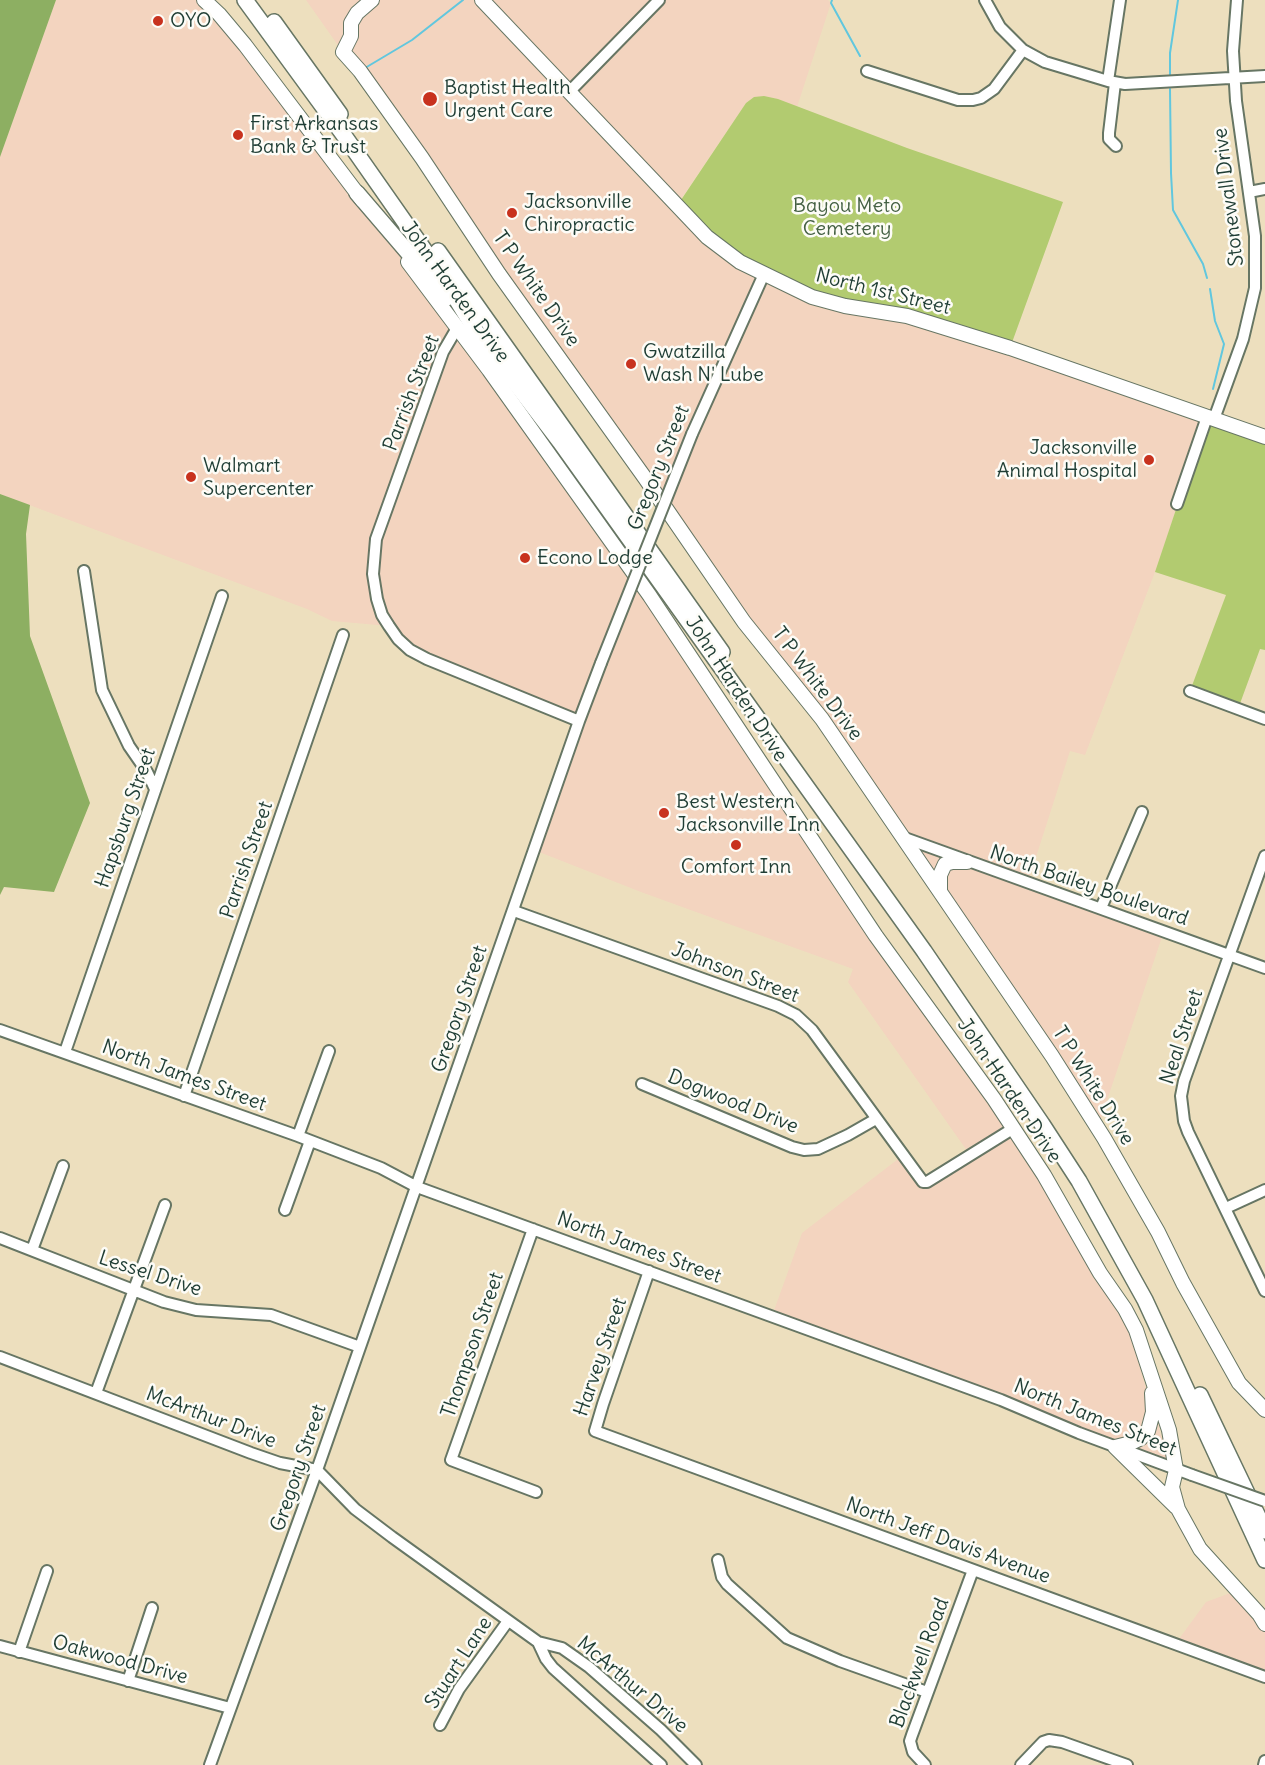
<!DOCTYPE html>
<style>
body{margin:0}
canvas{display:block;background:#eddfbe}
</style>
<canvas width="1265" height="1765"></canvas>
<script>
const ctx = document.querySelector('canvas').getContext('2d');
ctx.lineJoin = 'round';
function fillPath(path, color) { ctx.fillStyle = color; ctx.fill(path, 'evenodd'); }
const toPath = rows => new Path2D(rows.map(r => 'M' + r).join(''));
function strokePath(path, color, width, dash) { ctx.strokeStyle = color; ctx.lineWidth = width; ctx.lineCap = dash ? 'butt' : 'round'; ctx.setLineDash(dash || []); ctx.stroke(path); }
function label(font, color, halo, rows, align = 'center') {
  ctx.font = font + ' Delius,sans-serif'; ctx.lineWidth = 5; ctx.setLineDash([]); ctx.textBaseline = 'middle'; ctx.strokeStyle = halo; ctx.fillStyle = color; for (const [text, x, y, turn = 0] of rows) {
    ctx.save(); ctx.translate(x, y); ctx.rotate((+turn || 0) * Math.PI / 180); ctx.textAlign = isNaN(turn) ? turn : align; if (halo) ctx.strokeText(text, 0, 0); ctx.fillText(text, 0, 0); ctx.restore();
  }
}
fillPath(toPath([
 [56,0,204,0,219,14,476,355,994,1099,1119,1312,1130,1334,1146,1388,1156,1411,1160,1433,1176,1470,772,1316,802,1233,902,1156,923,1182,970,1155,848,982,853,969,641,892,534,850,578,721,427,659,389,626,332,621,307,609,0,494,0,157],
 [306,0,828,0,831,3,797,107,778,99,754,97,746,103,677,205,878,310,1207,417,1155,572,1085,755,1070,751,1028,882,1164,931,1098,1127,1059,1066],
 [1233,1592,1265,1629,1265,1676,1176,1643,1206,1602]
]), '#f3d4bf');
fillPath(toPath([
 [764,96,778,99,907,148,1063,202,1010,348,849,307,740,262,677,206,746,103,754,97],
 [1207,417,1265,437,1265,650,1260,649,1238,709,1190,691,1226,595,1155,572]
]), '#b2cb70');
fillPath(toPath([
 [0,0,56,0,0,157],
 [0,494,30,505,26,534,30,636,90,803,54,892,4,887,0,895]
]), '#8daf62');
strokePath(toPath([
 [832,0,831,3,860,56],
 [365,68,412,40,463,0],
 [1170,75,1170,53,1178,0],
 [1170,89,1171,173,1173,210,1203,264,1207,278],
 [1210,289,1215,321,1224,344,1213,389]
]), '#61c7de', 2);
const minor = toPath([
 [985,0,1000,27,1023,50,1045,62,1108,81,1125,84,1265,76],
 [867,71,958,100,973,100,981,98,994,89,1023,50],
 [1108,81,1120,0],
 [1115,83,1109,133,1109,139,1116,146],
 [570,91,659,0],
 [1249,192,1265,189],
 [457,328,443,352,376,539,373,574,377,599,382,615,389,626,398,639,410,650,427,659,579,721],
 [1214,419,1243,339,1255,288,1255,236,1236,101,1233,51,1237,0],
 [692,434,764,274],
 [1177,504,1207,417],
 [84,571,102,690,129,746,147,772,155,789],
 [1190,691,1265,719],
 [902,837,1265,968],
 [1265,856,1184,1081,1181,1096,1184,1121,1188,1132,1265,1291],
 [1101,908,1142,812],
 [514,911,778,1006,796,1015,812,1030,923,1182,927,1182,1014,1128],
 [0,1030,298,1136,381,1168,417,1187,1001,1400,1079,1433,1192,1475],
 [65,1052,222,596],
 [642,1084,792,1147,804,1150,818,1149,848,1135,876,1119],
 [184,1096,343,635],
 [298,1136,329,1051],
 [1226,1208,1265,1190],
 [285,1210,310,1141],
 [533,1229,451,1460,536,1492],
 [0,1238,164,1302,196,1310,271,1315,360,1347],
 [32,1250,63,1166],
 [649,1271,603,1404,595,1431,1265,1677],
 [0,1357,251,1453,280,1463,317,1470,355,1509,392,1537,538,1642,562,1648,589,1667,661,1730,696,1765],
 [96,1393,165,1205],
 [718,1560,722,1577,727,1584,787,1638,840,1661,927,1692],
 [538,1642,546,1659,553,1668,661,1765],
 [0,1646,230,1708],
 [19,1652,47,1571],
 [128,1681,152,1608],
 [440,1725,459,1689,508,1621],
 [210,1765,317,1470,579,721,601,663],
 [925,1765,913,1752,910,1741,912,1735,973,1570],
 [1021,1765,1043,1742,1049,1740,1062,1742,1127,1765],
 [1264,1765,1265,1761]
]);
const major = toPath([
 [204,0,219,14,245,45,363,201],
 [372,0,357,13,351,23,351,36,343,52,360,71,422,158,499,274,645,478,744,622,822,719,1052,1056,1104,1138,1158,1232,1183,1283,1239,1383,1265,1410],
 [482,0,707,237,740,262,812,297,845,306,907,316,1010,348,1265,437],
 [408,262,489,370,650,596,876,936,994,1099,1044,1175,1100,1273,1125,1309,1136,1330,1169,1430,1176,1470,1172,1487,1178,1509,1200,1549,1259,1614,1265,1624],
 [940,892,940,875,945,864,952,862,967,862],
 [1115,1447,1131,1443,1141,1438,1148,1431,1153,1412,1152,1393],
 [1115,1447,1176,1507]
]);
const highway = toPath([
 [245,0,343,134,439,271,477,333,560,442,924,951,1042,1124,1079,1181,1145,1300,1265,1560],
 [274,22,340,114],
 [357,193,447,298],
 [438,251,722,652],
 [1200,1395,1265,1531]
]);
strokePath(minor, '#677664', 14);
strokePath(major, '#677664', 16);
strokePath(highway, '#677664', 18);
strokePath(minor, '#fff', 10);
strokePath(major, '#fff', 14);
strokePath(highway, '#fff', 15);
const minorBridge = toPath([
 [601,663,692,434],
 [1192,1475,1265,1501]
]);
strokePath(minorBridge, '#677664', 14, []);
strokePath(minorBridge, '#fff', 10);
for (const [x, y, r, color] of [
 [158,21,6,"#c8321e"],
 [430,99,8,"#c8321e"],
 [238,135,6,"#c8321e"],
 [512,213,6,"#c8321e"],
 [631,364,6,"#c8321e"],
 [1149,460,6,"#c8321e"],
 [191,477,6,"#c8321e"],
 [525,558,6,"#c8321e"],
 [664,813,6,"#c8321e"],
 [736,845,6,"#c8321e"]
]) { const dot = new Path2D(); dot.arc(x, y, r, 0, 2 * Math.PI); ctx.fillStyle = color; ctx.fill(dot); strokePath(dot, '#fdfcf7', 2); }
label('20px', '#1f3d34', '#fdfcf7', [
 ["OYO",170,21],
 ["Baptist Health",444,88],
 ["Urgent Care",444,111],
 ["First Arkansas",250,124],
 ["Bank & Trust",250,147],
 ["Jacksonville",524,202],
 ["Chiropractic",524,225],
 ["Gwatzilla",643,352],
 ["Wash N' Lube",643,375],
 ["Jacksonville",1137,448,"right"],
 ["Animal Hospital",1137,471,"right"],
 ["Walmart",203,466],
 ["Supercenter",203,489],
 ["Econo Lodge",537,558],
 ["Best Western",676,802],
 ["Jacksonville Inn",676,825],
 ["Comfort Inn",736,867,"center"]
], 'left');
label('20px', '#1f3d34', '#fdfcf7', [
 ["Stonewall Drive",1229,197,-97],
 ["T P White Drive",536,289,55],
 ["John Harden Drive",455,292,54],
 ["North 1st Street",883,292,14],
 ["Parrish Street",412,393,-69],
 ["Gregory Street",659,468,-68],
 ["T P White Drive",817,684,53],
 ["John Harden Drive",736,689,57],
 ["Hapsburg Street",126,818,-71],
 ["Parrish Street",247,860,-71],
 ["North Bailey Boulevard",1089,886,19],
 ["Johnson Street",735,973,21],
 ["Gregory Street",460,1009,-71],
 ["Neal Street",1182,1037,-72],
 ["North James Street",184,1076,20],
 ["T P White Drive",1093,1086,58],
 ["John Harden Drive",1009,1091,56],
 ["Dogwood Drive",733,1102,22],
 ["North James Street",639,1248,20],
 ["Lessel Drive",150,1274,18],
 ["Thompson Street",473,1345,-71],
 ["Harvey Street",601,1357,-71],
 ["McArthur Drive",211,1418,21],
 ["North James Street",1095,1418,22],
 ["Gregory Street",299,1468,-71],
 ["North Jeff Davis Avenue",948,1541,20],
 ["Oakwood Drive",120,1660,15],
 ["Stuart Lane",459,1663,-57],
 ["Blackwell Road",920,1663,-70],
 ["McArthur Drive",632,1685,40]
]);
label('20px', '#446043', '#fdfcf7', [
 ["Bayou Meto",847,206],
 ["Cemetery",847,229]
]);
</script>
